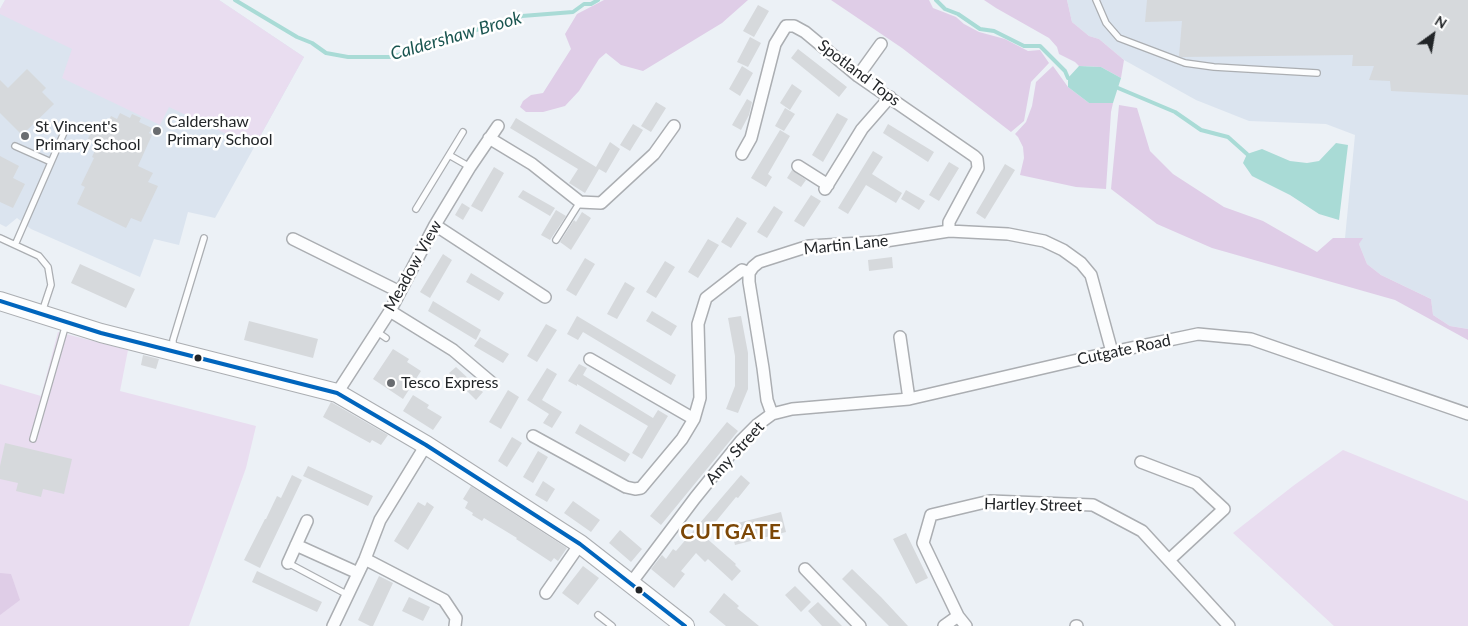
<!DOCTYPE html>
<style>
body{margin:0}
#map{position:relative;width:1468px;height:626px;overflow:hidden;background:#ecf1f6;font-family:Lato,sans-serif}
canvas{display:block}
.north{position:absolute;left:1408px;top:10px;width:50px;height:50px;-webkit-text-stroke:4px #fff;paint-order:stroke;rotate:32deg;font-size:14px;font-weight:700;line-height:20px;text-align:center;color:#222528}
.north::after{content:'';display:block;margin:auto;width:18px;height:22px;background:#222528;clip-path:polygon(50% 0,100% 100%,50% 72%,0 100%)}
</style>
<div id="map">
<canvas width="1468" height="626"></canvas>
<div class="north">N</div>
</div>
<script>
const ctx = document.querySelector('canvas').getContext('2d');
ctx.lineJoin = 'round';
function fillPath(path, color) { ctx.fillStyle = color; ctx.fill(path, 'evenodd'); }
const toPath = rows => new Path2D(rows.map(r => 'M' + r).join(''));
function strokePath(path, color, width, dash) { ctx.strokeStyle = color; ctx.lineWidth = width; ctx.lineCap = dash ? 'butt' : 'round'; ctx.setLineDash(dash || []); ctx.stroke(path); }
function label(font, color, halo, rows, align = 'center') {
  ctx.font = font + ' Lato,sans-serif'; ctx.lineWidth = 5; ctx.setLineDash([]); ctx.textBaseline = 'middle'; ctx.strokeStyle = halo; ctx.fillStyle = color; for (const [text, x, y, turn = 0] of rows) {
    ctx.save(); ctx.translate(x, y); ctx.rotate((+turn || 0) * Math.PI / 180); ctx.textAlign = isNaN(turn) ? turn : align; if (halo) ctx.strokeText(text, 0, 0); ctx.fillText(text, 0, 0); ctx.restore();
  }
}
fillPath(toPath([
 [5,0,219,0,304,57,215,218,188,212,179,245,154,239,140,277,31,229,17,218,6,227,0,224,0,9],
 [1067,0,1468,0,1468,329,1450,326,1433,315,1431,299,1381,275,1367,264,1359,244,1362,238,1345,238,1355,135,1326,124,1249,121,1196,100,1124,60,1099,39,1089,36,1072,22]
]), '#dbe4ef');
fillPath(toPath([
 [5,0,219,0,304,57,254,147,169,107,160,125,62,78,72,49,0,14,0,9],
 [58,332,128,350,120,391,256,426,246,468,189,626,0,626,0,384,41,396],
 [1343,450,1468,501,1468,626,1334,626,1233,533,1293,486]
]), '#e9ddf0');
fillPath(toPath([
 [604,0,748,0,722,23,643,71,621,65,606,53,599,59,579,91,565,106,543,112,526,112,520,107,523,101,531,95,543,93,571,49,565,34,577,14],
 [831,0,929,0,933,8,956,17,964,24,979,32,1005,39,1028,51,1040,50,1049,63,1031,82,1024,121,1011,132,902,48],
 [984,0,1067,0,1072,22,1089,36,1099,39,1124,60,1121,78,1101,67,1079,66,1075,62,1059,54,1057,47,1049,38,996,8],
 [1053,66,1068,87,1089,103,1113,103,1111,112,1106,189,1076,187,1020,175,1024,158,1023,147,1018,137,1015,134,1026,122,1032,106,1036,82],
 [1119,105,1137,108,1150,151,1173,174,1224,207,1263,221,1317,252,1333,238,1363,238,1359,244,1367,264,1381,275,1431,299,1433,315,1450,326,1468,329,1468,340,1395,300,1212,248,1157,224,1111,189],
 [0,573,11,574,20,600,0,615]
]), '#dfcde7');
fillPath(toPath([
 [1079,66,1101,67,1121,78,1113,103,1089,103,1068,87,1068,78],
 [1336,143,1348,145,1339,220,1319,214,1290,195,1252,176,1243,163,1247,154,1262,149,1290,161,1307,163,1319,161]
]), '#a9dbd6');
strokePath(toPath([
 [235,0,297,37,312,43,326,53,348,57,390,57,425,48,463,34,522,16,573,12,584,4,591,4,598,0],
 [936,0,945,9,958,14,980,29,994,31,1024,46,1040,46,1065,71,1068,78],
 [1118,88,1175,112,1201,130,1228,137,1247,154]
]), '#a9dbd6', 4);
fillPath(toPath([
 [1147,0,1468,0,1468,95,1391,91,1390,81,1369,80,1374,66,1352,66,1353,55,1181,57,1179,56,1182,21,1145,22],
 [758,5,769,11,754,37,743,31],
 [750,37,761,43,748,67,737,62],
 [798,49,847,87,839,97,791,58],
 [742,66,753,73,740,96,729,89],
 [27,69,46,88,42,92,54,104,22,135,0,113,0,80,8,88],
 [792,84,802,91,790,110,780,103],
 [747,99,752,102,749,115,741,130,732,125],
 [656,102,666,108,651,132,641,126],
 [785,108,795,114,784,131,775,126],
 [120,113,130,118,132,114,141,118,139,122,152,128,149,133,152,135,138,166,153,173,148,182,158,186,141,222,131,218,126,228,77,204,85,187,81,185,94,158,92,157,98,144,88,139,93,128,103,132,111,116,117,119],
 [837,113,848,119,823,162,812,155],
 [516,118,596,167,610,142,620,149,606,173,599,169,585,193,569,183,578,169,510,128],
 [633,124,643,130,630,151,620,145],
 [888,124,934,152,928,162,883,133],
 [780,130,790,136,768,174,772,177,766,187,751,178],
 [873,151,883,157,872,174,902,193,896,203,866,185,848,214,838,208],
 [0,156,19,166,13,178,25,184,13,208,0,202],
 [949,162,959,168,939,201,929,195],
 [1005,164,1015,170,985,219,976,213],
 [494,167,504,173,482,212,471,206],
 [792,170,806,180,801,187,787,178],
 [523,190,555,208,550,216,518,197],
 [906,190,925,201,919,210,901,199],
 [811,195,821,201,804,227,794,221],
 [462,203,470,208,463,220,455,215],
 [774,206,783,212,767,238,757,232],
 [556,210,566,216,550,240,541,235],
 [582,212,591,218,571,250,560,242,574,220,576,222],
 [737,217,747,223,731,248,721,242],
 [708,239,719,245,698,278,688,272],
 [443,254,452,260,430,298,420,292],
 [892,257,893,268,869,271,868,260],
 [585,258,595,264,576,296,566,290],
 [665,261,675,267,656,298,646,292],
 [80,264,135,289,126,308,71,283],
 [471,273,504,293,499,301,466,282],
 [625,282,635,288,617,319,607,314],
 [433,301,481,330,476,340,428,311],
 [652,311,677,326,671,336,646,321],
 [577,316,676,375,671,385,583,332,578,340,567,334],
 [741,316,748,353,748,389,738,413,726,409,735,386,735,356,728,318],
 [249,321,318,339,313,358,244,340],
 [546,324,557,330,537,362,527,356],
 [480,337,509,354,503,363,474,346],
 [393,349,409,359,407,362,421,371,403,399,373,379],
 [143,355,159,359,156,369,141,365],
 [579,364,587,368,583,375,653,418,658,410,668,416,642,459,632,453,648,426,577,384,577,386,568,381],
 [456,367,483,392,476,400,449,373],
 [547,368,557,374,542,400,562,412,552,428,543,423,549,414,527,400],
 [508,390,519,397,501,429,489,422],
 [413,395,429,405,427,408,442,417,433,430,403,411],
 [331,402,388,435,381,445,372,440,370,443,323,417],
 [727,422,738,431,661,525,650,516],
 [580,424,630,454,625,462,575,433],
 [512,437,522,443,507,467,498,461],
 [5,443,72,459,64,494,43,489,41,497,16,491,18,483,0,479,0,466],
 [538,451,548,457,533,483,523,477],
 [308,466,373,496,368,506,303,476],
 [292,475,302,480,260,568,244,560,265,519,266,519,277,496,281,498],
 [741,475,750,483,738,498,736,497,704,536,736,564,735,565,741,571,732,581,708,559,705,562,696,553,681,571,685,574,674,588,651,569,662,555,666,559,673,549,676,551],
 [543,481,555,489,547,502,535,495],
 [471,486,567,548,558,561,554,558,551,562,516,539,517,538,484,518,482,521,472,515,473,513,465,508,468,502,463,499],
 [573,501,600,520,591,532,564,513],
 [418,502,425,506,427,502,434,507,408,550,394,541],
 [781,512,786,532,735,545,730,525],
 [620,530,642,549,631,562,609,543],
 [906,533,928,578,916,584,893,539],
 [583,566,599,578,578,605,562,593],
 [852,569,881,597,908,626,889,626,842,579],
 [257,571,322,602,317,612,252,582],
 [379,576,393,583,373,626,370,626,358,620],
 [795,586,811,602,801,612,785,595],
 [724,593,739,606,737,608,759,626,726,626,709,612],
 [409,597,430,607,423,621,402,611],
 [818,602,842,626,822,626,808,611]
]), '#d6d9dc');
const lane = toPath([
 [1096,0,1106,23,1119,38,1185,63,1214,67,1317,73],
 [15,146,51,162],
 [449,155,463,132],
 [416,209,449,155,470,167],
 [0,238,39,256,48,267,51,285,42,312],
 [556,240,580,202],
 [15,245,66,128],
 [376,331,386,338],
 [173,349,173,340,204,238],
 [33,439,66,324],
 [288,563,348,595],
 [598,615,612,626]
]);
const street = toPath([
 [858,76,881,44],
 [489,138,532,164,580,202,601,203,654,154,674,126],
 [742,154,751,138,775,44,786,26,794,26,805,32,858,76,974,156,977,159,978,168,949,222,949,231],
 [798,166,828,185],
 [825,189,862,129,890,97],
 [435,225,545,297],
 [293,239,400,292],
 [390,311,453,350,492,383],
 [900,337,909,399],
 [590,359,694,419],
 [337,393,390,311,435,225,470,167,498,126],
 [772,414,792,409,909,399,1112,352,1198,334,1251,339,1468,414],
 [533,436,626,487,635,489,641,488,682,439,694,419,700,398,698,324,706,298,742,270,749,273,753,267,759,262,809,246,879,242,949,231,1008,234,1044,241,1063,250,1081,263,1091,275,1112,352],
 [1141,462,1196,483,1224,509,1169,560],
 [296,545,358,573],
 [365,559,444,600,456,618,455,626],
 [288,563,307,521],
 [805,569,860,626],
 [631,583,695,498,741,441,757,425,772,414,767,400,763,368,749,282,749,273],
 [546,593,580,544],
 [333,626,365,559,380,520,426,445],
 [944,626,958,616],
 [966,626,958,616,923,543,931,515,990,501,1093,505,1142,531,1229,626],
 [1076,626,1077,626]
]);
const primary = toPath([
 [0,301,101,333,337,393,426,445,580,544,685,626]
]);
strokePath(lane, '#abaeb2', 8);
strokePath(street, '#abaeb2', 14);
strokePath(primary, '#abaeb2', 20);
strokePath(lane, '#fcfdfe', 5.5);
strokePath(street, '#fcfdfe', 11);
strokePath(primary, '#fcfdfe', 18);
strokePath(toPath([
 [0,301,101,333,337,393,426,445,580,544,685,626]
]), '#0065bd', 4);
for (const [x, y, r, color] of [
 [157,131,5,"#696c70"],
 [25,136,5,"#696c70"],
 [198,358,4.5,"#222528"],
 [391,383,5,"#696c70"],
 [639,590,4.5,"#222528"]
]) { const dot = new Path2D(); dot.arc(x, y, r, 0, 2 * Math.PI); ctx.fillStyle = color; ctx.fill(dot); strokePath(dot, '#fff', 2); }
label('16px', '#222528', '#fff', [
 ["Spotland Tops",859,73,37],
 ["Martin Lane",846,245,-6],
 ["Meadow View",413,266,-61],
 ["Cutgate Road",1124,350,-12],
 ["Amy Street",735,453,-48],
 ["Hartley Street",1033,505,1]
]);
label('16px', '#222528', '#fff', [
 ["Caldershaw",167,122],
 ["Primary School",167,140],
 ["St Vincent's",35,127],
 ["Primary School",35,145],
 ["Tesco Express",401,383]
], 'left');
label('italic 18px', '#1a5550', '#fff', [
 ["Caldershaw Brook",456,36,-16]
]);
ctx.letterSpacing = '1px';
label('bold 21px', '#7c4706', '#fff', [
 ["CUTGATE",731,532]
]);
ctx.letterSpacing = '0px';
</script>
